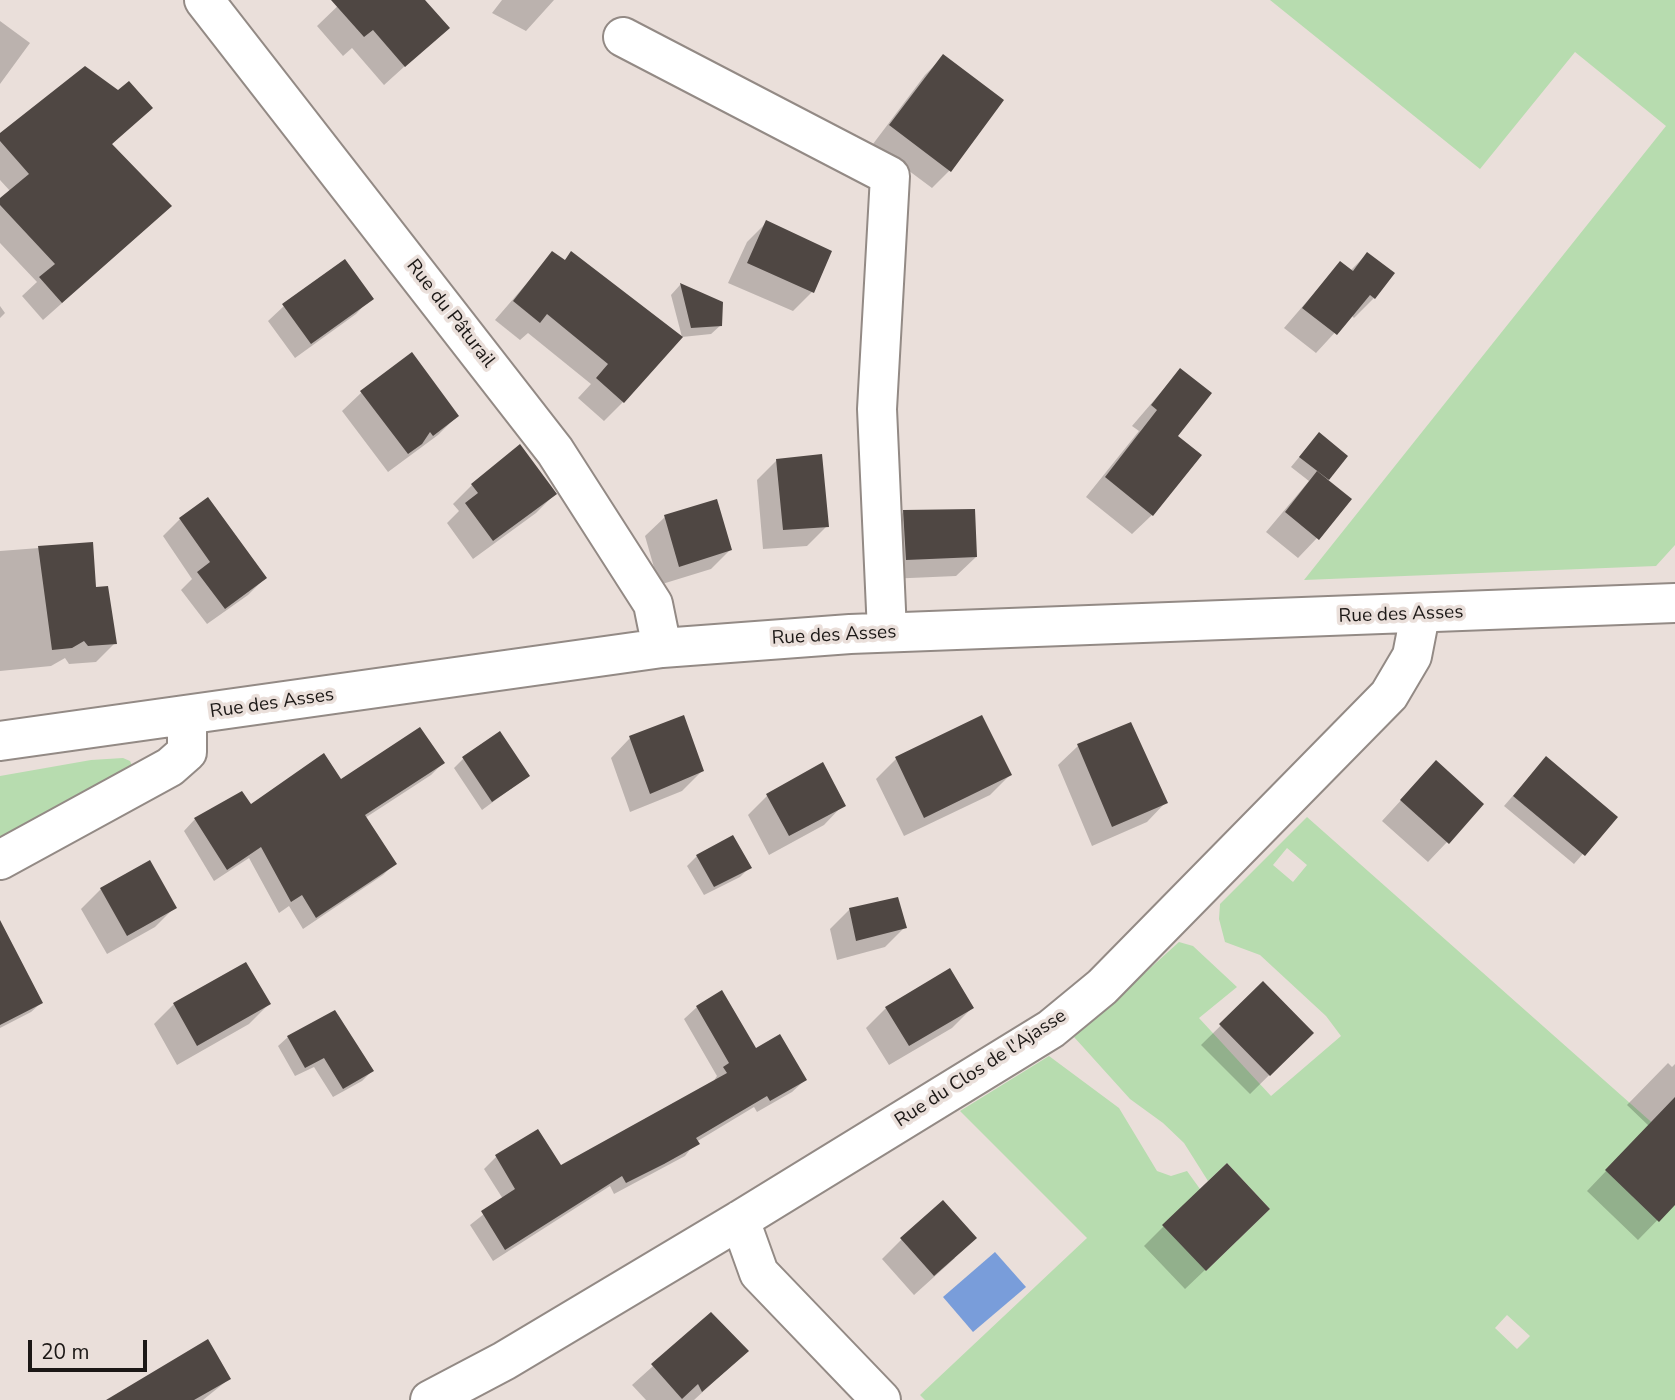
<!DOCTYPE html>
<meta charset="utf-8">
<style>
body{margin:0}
#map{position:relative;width:1675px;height:1400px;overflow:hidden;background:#eadfda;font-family:"Nunito Sans",sans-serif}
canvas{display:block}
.scale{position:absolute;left:28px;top:1340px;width:119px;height:32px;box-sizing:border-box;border:4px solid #1c1816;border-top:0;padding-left:9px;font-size:21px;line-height:24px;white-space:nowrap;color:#1c1816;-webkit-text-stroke:5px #eadfda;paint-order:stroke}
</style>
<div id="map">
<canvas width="1675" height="1400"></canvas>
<div class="scale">20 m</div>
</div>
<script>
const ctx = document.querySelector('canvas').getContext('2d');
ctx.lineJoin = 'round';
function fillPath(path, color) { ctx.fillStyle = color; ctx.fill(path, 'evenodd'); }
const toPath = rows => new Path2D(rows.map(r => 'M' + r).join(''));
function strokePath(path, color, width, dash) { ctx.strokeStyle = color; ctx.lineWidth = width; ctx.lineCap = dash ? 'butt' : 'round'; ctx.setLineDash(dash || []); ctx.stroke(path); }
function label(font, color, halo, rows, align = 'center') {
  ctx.font = font + ' "Nunito Sans",sans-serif'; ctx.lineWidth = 7; ctx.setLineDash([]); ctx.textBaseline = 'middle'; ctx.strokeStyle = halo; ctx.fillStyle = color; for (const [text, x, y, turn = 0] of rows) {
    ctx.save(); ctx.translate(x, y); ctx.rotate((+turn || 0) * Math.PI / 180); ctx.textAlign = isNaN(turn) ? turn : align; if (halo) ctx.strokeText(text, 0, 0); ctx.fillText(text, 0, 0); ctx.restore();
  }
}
fillPath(toPath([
 [1270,0,1675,0,1675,545,1656,566,1304,580,1666,126,1575,52,1480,169],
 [123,758,130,761,135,772,0,846,0,776,91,760],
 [1307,817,1675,1143,1675,1400,925,1400,920,1395,1087,1238,960,1111,1049,1056,1119,1108,1157,1171,1171,1176,1187,1171,1200,1189,1206,1271,1270,1209,1227,1163,1208,1181,1184,1143,1163,1123,1130,1099,1074,1037,1179,942,1193,946,1237,987,1199,1018,1271,1096,1341,1036,1326,1016,1260,955,1225,942,1219,919,1220,904],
 [1287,848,1307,865,1293,882,1273,865],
 [1507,1315,1530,1336,1517,1349,1495,1328]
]), '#b7dcaf');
fillPath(toPath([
 [995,1252,1026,1287,973,1332,943,1297]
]), '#799dda');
fillPath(toPath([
 [344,0,423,0,447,28,384,85,352,48,343,56,317,26],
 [502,0,554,0,526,31,492,13],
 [0,21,30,43,0,84],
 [943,57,950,170,932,188,873,144,925,75],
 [136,121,111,145,151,224,43,320,22,296,37,282,0,243,0,201,11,192,0,180,0,135],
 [767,222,812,292,793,311,728,283,747,242],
 [553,253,564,261,571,254,623,402,604,421,578,398,591,384,528,333,520,340,495,320],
 [1367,254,1374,298,1354,318,1351,315,1316,353,1284,328,1340,263,1350,271],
 [680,285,722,303,721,325,711,334,682,337,671,295],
 [371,298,356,314,295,358,268,321,284,306],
 [0,306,5,313,0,318],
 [412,354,457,416,438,435,388,472,342,411,361,393],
 [1180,370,1175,436,1152,515,1132,534,1086,497,1139,431,1132,426],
 [1310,444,1346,456,1326,481,1317,538,1298,558,1266,532,1309,481,1291,467],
 [777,460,827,526,807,546,763,549,757,480],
 [472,485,555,494,536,513,473,559,447,523,459,511,453,504],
 [904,512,976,557,956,576,887,579,884,531],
 [665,517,730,550,711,569,659,585,645,536],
 [180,519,265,578,248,595,207,624,181,590,192,579,163,536],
 [91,544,95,589,115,643,96,662,69,664,65,658,51,666,0,671,0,551],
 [982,717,1010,775,990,795,904,836,876,779,896,759],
 [1131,724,1166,802,1147,822,1092,846,1058,765,1078,746],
 [630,738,702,771,682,791,630,812,611,758],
 [463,759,528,776,482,810,454,768],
 [1436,762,1447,842,1428,862,1382,821],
 [443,763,431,775,365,818,395,863,383,875,303,929,289,906,279,913,249,858,214,881,184,831,195,819,341,782],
 [1537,768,1615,817,1574,864,1504,806],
 [767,796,843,805,824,825,769,855,748,815],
 [733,837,749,868,740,877,704,895,687,866,697,856],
 [101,889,175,907,155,927,107,954,81,909],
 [850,909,905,927,885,947,837,960,830,929],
 [246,964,269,1004,249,1024,177,1065,154,1024,174,1004],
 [0,973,41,1003,31,1012,0,1028],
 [1263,984,1312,1033,1250,1094,1201,1045],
 [697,1007,755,1051,805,1080,792,1092,757,1112,754,1107,696,1142,685,1156,614,1194,610,1186,493,1261,470,1225,503,1199,484,1169,497,1156,560,1167,713,1082,717,1076,684,1019],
 [886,1008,972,1008,952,1028,889,1065,866,1028],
 [288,1037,372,1071,362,1081,333,1097,314,1067,295,1076,278,1046],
 [1668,1063,1672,1067,1675,1064,1675,1202,1638,1240,1587,1191,1649,1126,1627,1105],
 [1164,1226,1248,1229,1185,1289,1144,1246],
 [902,1239,955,1258,914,1295,882,1259],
 [711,1314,747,1351,694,1400,646,1400,632,1385],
 [229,1379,203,1400,123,1400]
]), '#0003');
fillPath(toPath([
 [331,0,425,0,450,28,405,67,373,30,364,37],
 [943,54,1004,100,951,172,889,125],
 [85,66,118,90,129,81,153,108,112,144,172,206,62,303,39,277,55,264,0,205,0,198,29,174,0,141,0,133],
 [766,220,832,251,814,293,747,263],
 [552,251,565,260,571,251,683,337,624,403,596,378,608,364,547,314,540,323,513,301],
 [1367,252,1395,273,1375,299,1370,295,1337,335,1302,308,1340,261,1353,271],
 [345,259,374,299,311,344,282,304],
 [680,283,723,302,722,326,691,328],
 [412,352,459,416,433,436,430,432,422,444,408,454,360,391],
 [1180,368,1212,393,1178,436,1202,455,1153,516,1105,477,1157,410,1151,405],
 [1319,432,1348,456,1329,480,1299,457],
 [520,444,557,494,493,541,465,503,478,493,471,484],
 [822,454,829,527,783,530,776,459],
 [1317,471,1352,499,1319,540,1285,512],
 [208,497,267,578,225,609,197,572,210,562,179,518],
 [717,499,732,550,679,567,664,515],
 [975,509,977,557,906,560,903,510],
 [93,542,96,587,108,586,117,644,88,646,84,641,72,648,52,650,38,546],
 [684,715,704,771,650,794,629,736],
 [982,715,1012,775,924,818,895,757],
 [1131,722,1168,803,1112,827,1077,744],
 [420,727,445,763,365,815,397,864,316,918,302,895,291,902,261,847,227,870,194,818,242,791,251,804,324,753,341,779],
 [500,731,530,776,492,802,462,757],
 [1546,756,1618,817,1585,856,1513,796],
 [1436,760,1484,804,1449,844,1400,800],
 [823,762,846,806,789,836,766,794],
 [733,835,752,868,714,887,696,855],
 [150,860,177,908,127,936,100,888],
 [898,897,907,928,856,941,849,908],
 [0,920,43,1003,0,1025],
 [246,962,271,1004,197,1046,173,1003],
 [950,968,974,1008,909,1046,885,1007],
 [1263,981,1314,1033,1270,1076,1219,1024],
 [722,990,756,1048,780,1034,807,1080,770,1101,767,1096,696,1138,700,1144,664,1164,626,1183,622,1176,505,1250,481,1211,515,1189,495,1155,538,1129,561,1165,727,1073,723,1067,729,1063,696,1006],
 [335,1010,374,1071,343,1089,324,1058,305,1068,287,1036],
 [1675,1097,1675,1205,1659,1222,1605,1170],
 [1227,1163,1270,1209,1206,1271,1162,1225],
 [943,1200,977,1238,934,1276,900,1238],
 [711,1312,749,1351,702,1392,698,1384,682,1399,651,1364],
 [208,1339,231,1379,194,1400,106,1400]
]), '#4f4743');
const minor = toPath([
 [204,0,555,451,653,604,662,648],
 [623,37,890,176,877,409,887,632],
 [0,741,662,648,850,634,1675,603],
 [0,860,170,767,187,752,187,715],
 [740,1220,759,1273,881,1400],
 [430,1400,504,1361,740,1220,1051,1029,1102,987,1389,695,1412,656,1420,615]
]);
strokePath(minor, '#938a85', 42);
strokePath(minor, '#fff', 38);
label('19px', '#1c1816', '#eadfda', [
 ["Rue du Pâturail",450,314,52],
 ["Rue des Asses",1401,615,-2],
 ["Rue des Asses",834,636,-3],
 ["Rue des Asses",272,704,-8],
 ["Rue du Clos de l'Ajasse",981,1069,-33]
]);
</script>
